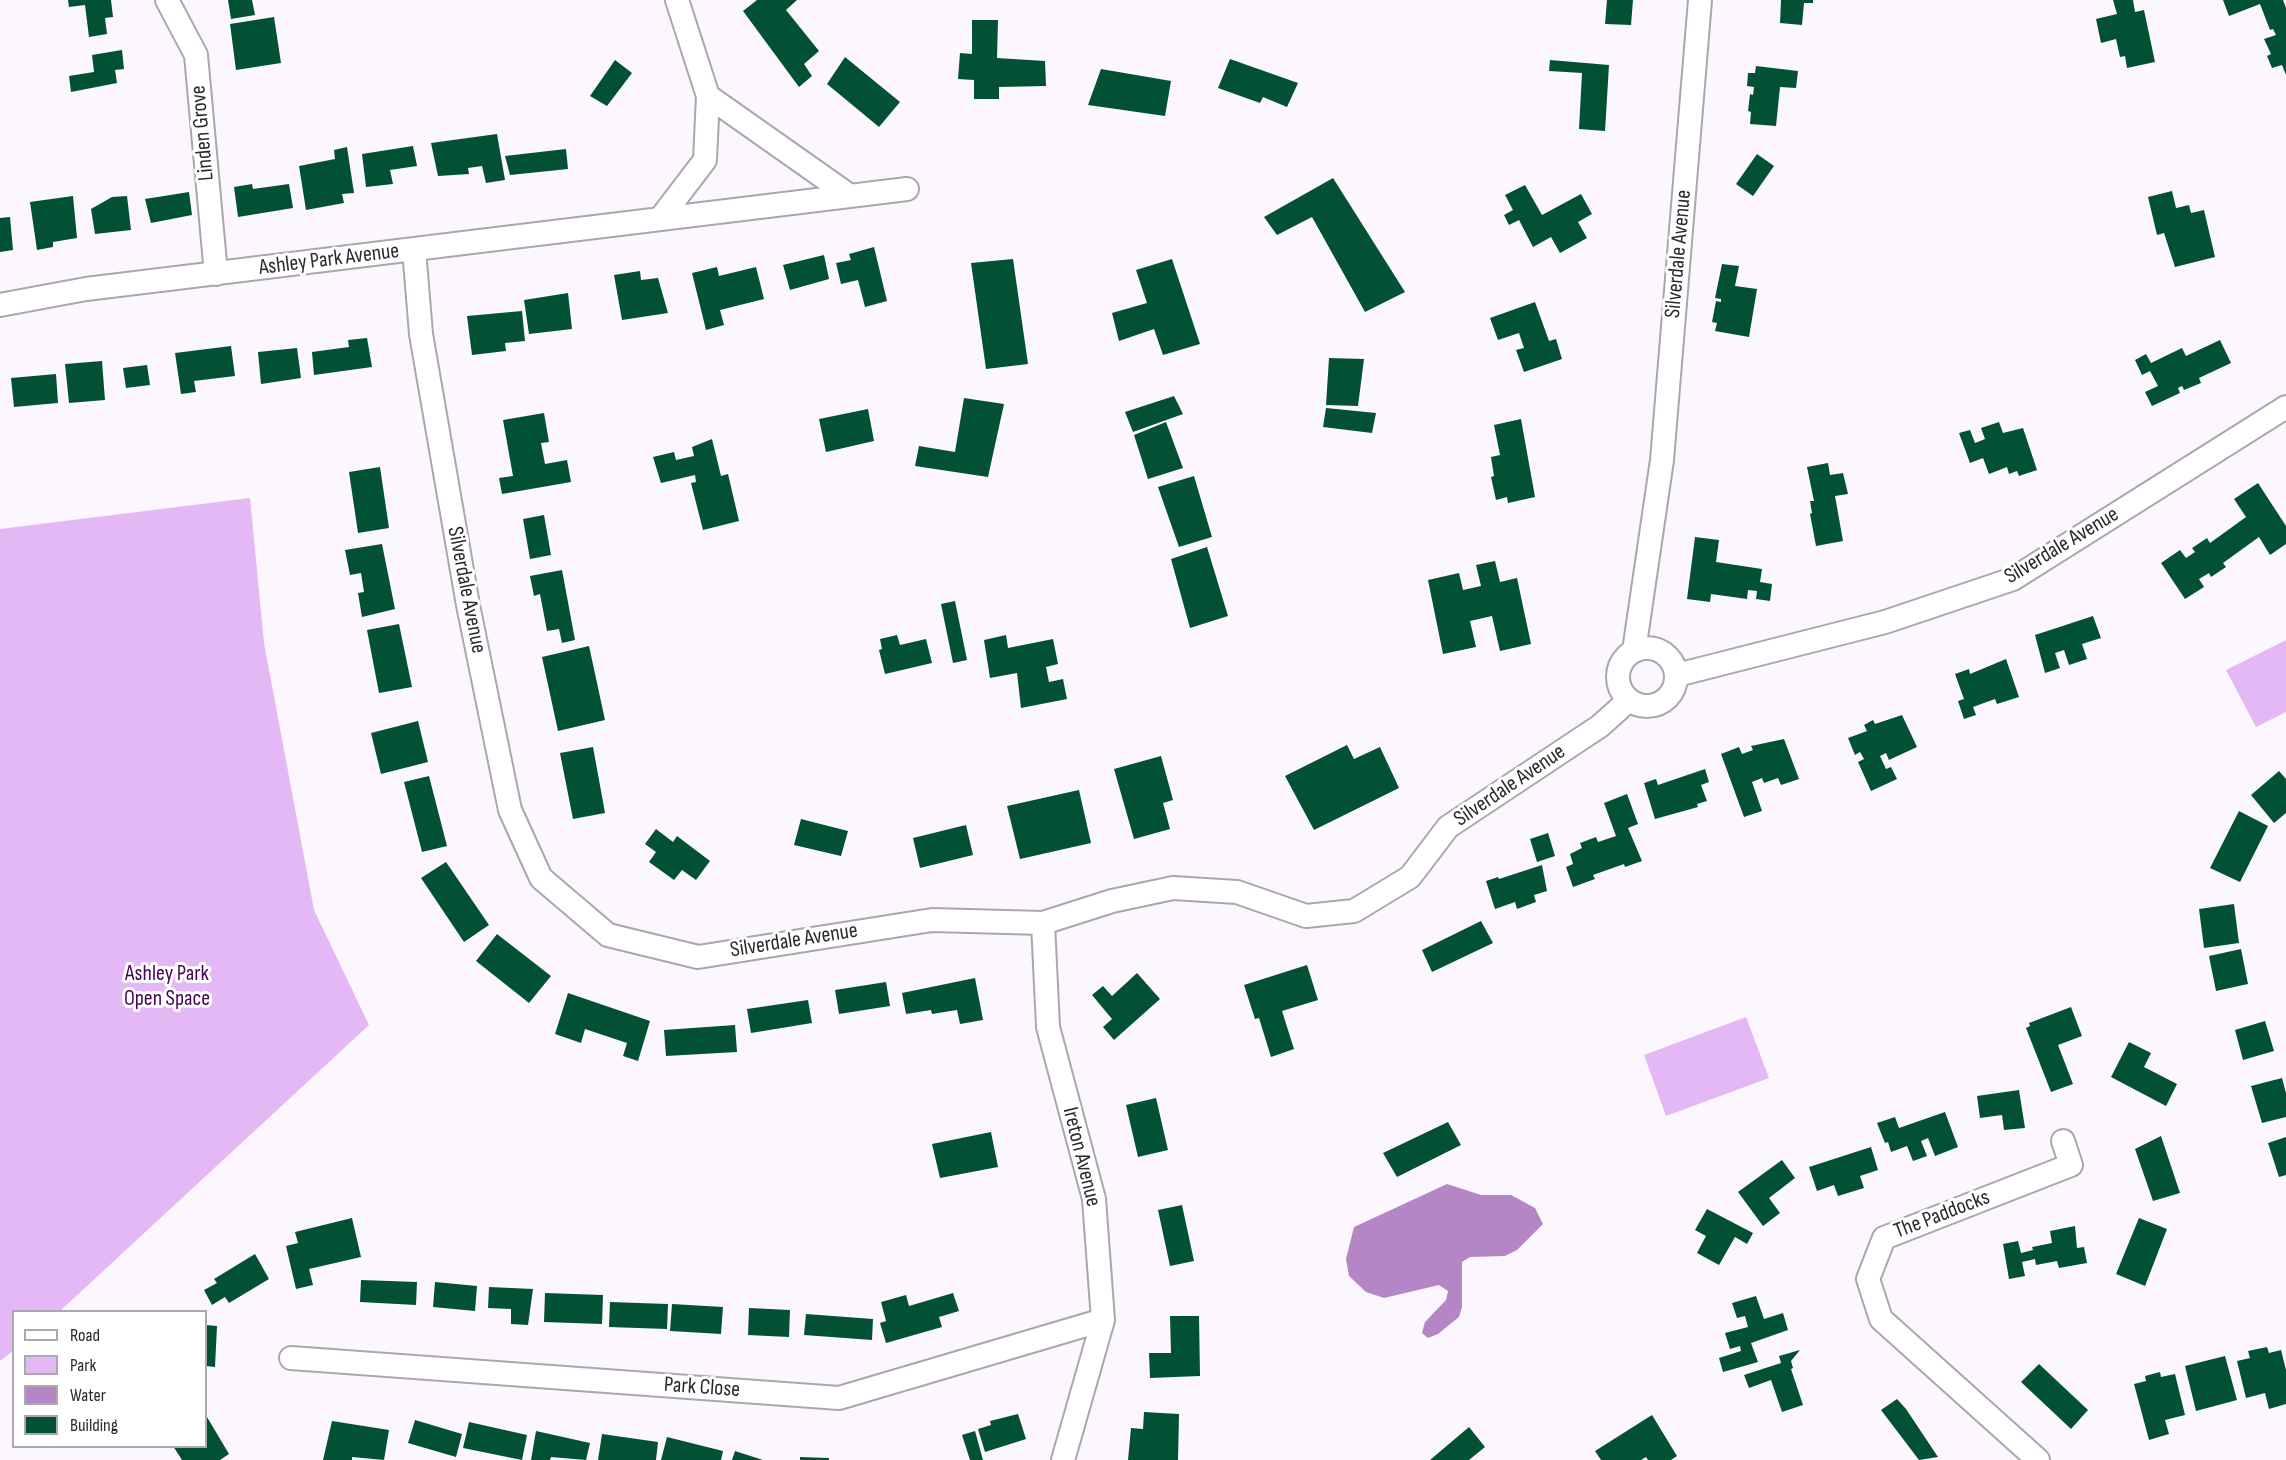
<!DOCTYPE html>
<style>
body{margin:0}
#map{position:relative;width:2286px;height:1460px;overflow:hidden;background:#fcf7fe;font-family:"Sofia Sans Condensed",sans-serif}
canvas{display:block}
.legend{position:absolute;left:12px;top:1310px;width:195px;height:138px;box-sizing:border-box;background:#fff;border:2px solid #aaa9ab;margin:0;padding:8px 10px;list-style:none;font-size:18px;color:#2b292c}
.legend li{display:flex;align-items:center;gap:12px;height:30px}
.legend b{width:30px;border:2px solid #aaa9ab}
</style>
<div id="map">
<canvas width="2286" height="1460"></canvas>
<ul class="legend">
<li><b style="height:8px;background:#fff"></b>Road</li>
<li><b style="height:16px;background:#e4b8f5"></b>Park</li>
<li><b style="height:16px;background:#b586c6"></b>Water</li>
<li><b style="height:16px;background:#025135"></b>Building</li>
</ul>
</div>
<script>
const ctx = document.querySelector('canvas').getContext('2d');
ctx.lineJoin = 'round';
function fillPath(path, color) { ctx.fillStyle = color; ctx.fill(path, 'evenodd'); }
const toPath = rows => new Path2D(rows.map(r => 'M' + r).join(''));
function strokePath(path, color, width, dash) { ctx.strokeStyle = color; ctx.lineWidth = width; ctx.lineCap = dash ? 'butt' : 'round'; ctx.setLineDash(dash || []); ctx.stroke(path); }
function label(font, color, halo, rows, align = 'center') {
  ctx.font = font + ' "Sofia Sans Condensed",sans-serif'; ctx.lineWidth = 6; ctx.setLineDash([]); ctx.textBaseline = 'middle'; ctx.strokeStyle = halo; ctx.fillStyle = color; for (const [text, x, y, turn = 0] of rows) {
    ctx.save(); ctx.translate(x, y); ctx.rotate((+turn || 0) * Math.PI / 180); ctx.textAlign = isNaN(turn) ? turn : align; if (halo) ctx.strokeText(text, 0, 0); ctx.fillText(text, 0, 0); ctx.restore();
  }
}
fillPath(toPath([
 [250,498,264,643,314,910,369,1025,60,1311,14,1312,13,1351,0,1361,0,529],
 [2286,640,2286,712,2256,727,2226,670],
 [1746,1017,1769,1078,1666,1116,1644,1055]
]), '#e4b8f5');
fillPath(toPath([
 [1447,1184,1481,1195,1511,1195,1535,1208,1543,1224,1517,1250,1505,1256,1470,1257,1462,1262,1462,1307,1459,1317,1438,1334,1428,1338,1422,1333,1425,1322,1446,1300,1448,1291,1439,1285,1384,1298,1366,1292,1349,1276,1346,1259,1354,1227]
]), '#b586c6');
fillPath(toPath([
 [68,0,111,0,113,17,105,18,107,34,89,37,85,5,69,7],
 [228,0,252,0,255,15,231,19],
 [757,0,797,0,786,10,819,51,804,64,812,76,799,87,743,11],
 [1607,0,1633,0,1631,25,1605,24],
 [1781,0,1813,0,1813,3,1804,3,1802,25,1780,23],
 [2113,0,2133,0,2135,12,2144,10,2155,62,2127,68,2125,56,2120,57,2116,39,2101,43,2096,19,2117,14],
 [2223,0,2283,0,2286,8,2286,75,2282,65,2272,68,2267,56,2271,54,2264,39,2276,35,2273,29,2270,30,2260,4,2229,16],
 [274,17,281,63,236,70,230,24],
 [972,20,998,20,997,58,1045,61,1046,86,999,87,999,99,974,99,974,80,958,79,960,53,972,54],
 [122,50,124,69,115,70,117,83,71,92,69,76,94,72,92,55],
 [845,57,900,102,879,127,827,84],
 [1230,59,1298,83,1287,107,1263,97,1260,103,1218,88],
 [615,60,632,73,607,106,590,96],
 [1550,60,1609,65,1605,131,1579,129,1582,73,1549,71],
 [1756,66,1798,71,1796,88,1780,87,1776,126,1750,124,1751,112,1748,111,1750,94,1753,95,1754,87,1747,86,1748,73,1755,73],
 [1101,69,1171,81,1165,116,1088,105],
 [497,134,505,180,486,183,482,166,468,168,469,174,438,176,431,143],
 [413,146,417,166,390,170,393,184,366,187,362,154],
 [347,147,354,193,342,194,344,203,306,210,299,166,335,159,334,150],
 [566,149,568,169,510,175,505,156],
 [1757,154,1774,166,1753,196,1736,184],
 [1333,178,1405,292,1365,312,1312,217,1277,235,1264,217],
 [252,184,253,189,289,184,293,208,238,217,234,187],
 [1525,185,1542,215,1581,194,1592,214,1578,222,1587,238,1560,253,1551,237,1533,247,1519,220,1509,225,1504,215,1513,210,1505,195],
 [2172,191,2176,208,2189,205,2191,213,2204,210,2215,257,2175,267,2164,233,2157,235,2148,197],
 [189,192,192,215,151,223,145,199],
 [73,196,77,238,53,242,53,247,37,250,30,202],
 [127,196,131,230,95,234,91,209,112,197],
 [10,217,13,250,0,252,0,218],
 [874,247,887,301,865,307,858,280,841,284,836,263,851,260,849,254],
 [824,255,829,279,790,290,783,265],
 [1013,259,1028,364,986,369,971,263],
 [1172,259,1200,344,1163,355,1154,329,1119,341,1112,313,1147,303,1136,270],
 [1722,264,1739,266,1735,286,1757,289,1749,337,1715,331,1717,323,1712,322,1716,301,1721,302,1721,299,1715,298],
 [717,267,719,276,756,267,764,299,720,310,724,325,706,330,692,273],
 [640,271,641,280,658,278,668,313,622,320,614,275],
 [568,293,572,329,529,334,524,300],
 [1535,302,1549,341,1556,339,1562,359,1524,372,1516,350,1524,348,1519,333,1498,340,1490,318],
 [522,311,525,341,505,343,506,351,472,355,467,316],
 [367,338,372,367,314,375,312,352,349,347,348,340],
 [2220,340,2231,363,2199,378,2201,383,2184,390,2182,386,2178,388,2180,393,2152,406,2145,392,2158,386,2150,371,2142,375,2135,360,2146,354,2151,363,2182,348,2186,356],
 [231,346,235,376,194,381,196,392,181,394,175,353],
 [297,348,301,378,261,384,258,352],
 [1329,358,1364,359,1358,406,1326,405],
 [102,361,105,400,69,403,65,364],
 [147,365,150,385,126,388,123,368],
 [56,374,58,403,14,407,11,378],
 [1174,396,1183,414,1133,432,1125,412],
 [964,398,1004,404,988,477,915,466,919,446,955,452],
 [1326,408,1376,413,1372,433,1323,427],
 [868,409,874,441,826,452,819,419],
 [544,413,549,442,541,443,545,464,567,460,571,482,502,494,499,478,513,476,503,420],
 [1521,419,1535,497,1508,503,1507,497,1496,500,1491,477,1494,476,1491,457,1500,455,1494,425],
 [1166,422,1183,468,1148,479,1134,435],
 [1999,422,2003,433,2023,428,2037,470,2019,476,2017,471,2009,474,2007,467,1989,474,1983,458,1970,463,1959,433,1970,430,1975,443,1985,439,1981,428],
 [712,439,721,476,728,474,739,521,703,530,691,483,696,482,695,475,661,483,653,457,674,452,676,460,694,456,692,447],
 [1828,463,1830,475,1843,473,1848,494,1835,496,1843,541,1816,546,1810,514,1812,513,1810,501,1814,501,1807,467],
 [380,467,389,528,358,533,349,472],
 [1194,476,1212,537,1179,547,1158,487],
 [2258,483,2286,526,2286,544,2270,555,2259,537,2223,563,2226,567,2211,577,2209,573,2199,579,2204,587,2185,599,2161,563,2180,550,2186,558,2195,552,2192,548,2207,538,2210,543,2246,517,2234,499],
 [544,515,551,555,530,559,523,519],
 [1695,537,1719,540,1716,562,1762,569,1760,582,1772,584,1770,601,1756,599,1757,591,1748,590,1747,599,1711,594,1710,602,1687,599],
 [382,544,395,609,362,617,358,593,364,592,361,573,350,575,345,550],
 [1207,547,1228,616,1190,628,1171,559],
 [1495,561,1500,582,1517,578,1531,644,1500,651,1492,616,1470,621,1476,647,1443,654,1428,580,1459,573,1463,590,1481,586,1476,565],
 [562,570,575,640,562,643,559,629,547,631,540,594,534,596,530,576],
 [955,601,967,660,953,663,941,604],
 [2093,616,2101,638,2082,644,2087,659,2069,665,2064,650,2055,653,2060,668,2045,673,2035,635],
 [399,624,412,687,379,693,367,630],
 [897,635,900,645,926,639,932,663,885,674,879,650,882,649,880,639],
 [1006,635,1008,648,1053,639,1058,664,1046,667,1049,682,1063,679,1067,699,1021,708,1017,673,990,678,984,640],
 [589,646,605,720,558,731,542,657],
 [2006,659,2019,697,1997,704,1995,699,1973,707,1976,715,1964,719,1958,701,1964,699,1955,674,1969,669,1970,674],
 [1902,715,1917,747,1889,760,1886,753,1880,756,1886,769,1891,767,1897,779,1871,791,1858,762,1864,759,1860,752,1855,755,1848,738,1867,731,1864,725,1873,720,1875,724],
 [418,721,428,762,381,774,371,733],
 [1784,739,1799,779,1781,785,1778,778,1764,783,1762,778,1752,782,1762,811,1744,817,1721,754,1739,747,1742,754,1753,750,1751,746],
 [1347,745,1354,759,1380,747,1399,788,1314,830,1285,776],
 [593,747,605,813,573,819,560,753],
 [1161,756,1173,800,1163,803,1170,829,1134,839,1114,769],
 [1705,769,1709,782,1701,785,1707,801,1697,804,1698,807,1655,819,1644,783,1656,779,1658,785],
 [2279,771,2286,779,2286,813,2274,823,2251,795],
 [429,776,447,846,422,852,404,782],
 [1079,790,1091,843,1020,859,1007,806],
 [1627,794,1638,824,1628,828,1642,861,1625,867,1624,864,1593,875,1595,879,1573,887,1566,867,1573,864,1570,854,1582,848,1580,843,1596,837,1598,842,1616,836,1604,803],
 [2239,811,2268,826,2240,882,2210,868],
 [801,819,848,831,841,856,794,845],
 [966,825,973,855,920,868,913,838],
 [656,829,673,842,677,836,710,861,696,880,682,870,674,880,649,862,656,852,645,844],
 [1548,833,1555,856,1537,862,1530,839],
 [446,862,489,925,464,942,421,878],
 [1542,865,1547,891,1534,895,1536,902,1517,909,1515,902,1495,909,1486,881,1498,877,1499,879],
 [2234,904,2239,943,2204,948,2199,909],
 [1481,921,1493,943,1432,972,1422,950],
 [497,934,551,976,529,1003,476,961],
 [2241,949,2248,984,2216,991,2209,956],
 [1307,965,1318,1000,1282,1011,1294,1049,1271,1057,1259,1018,1255,1019,1244,985],
 [1137,973,1160,999,1114,1040,1103,1027,1112,1019,1092,995,1103,986,1112,996],
 [975,978,983,1020,960,1024,957,1010,932,1014,931,1010,906,1014,902,993],
 [886,982,890,1006,839,1014,835,990],
 [568,993,650,1021,638,1061,623,1056,627,1043,585,1029,581,1043,555,1034],
 [808,1000,812,1023,751,1033,747,1009],
 [2071,1007,2082,1036,2058,1045,2073,1084,2051,1092,2026,1028,2030,1026,2029,1023],
 [2265,1021,2274,1051,2243,1060,2235,1030],
 [735,1025,737,1052,666,1056,664,1030],
 [2129,1042,2151,1053,2144,1067,2177,1084,2166,1106,2111,1077],
 [2282,1078,2286,1093,2286,1117,2262,1123,2251,1086],
 [2019,1090,2025,1128,2004,1130,2002,1115,1980,1118,1977,1096],
 [1156,1098,1168,1150,1138,1157,1126,1105],
 [1945,1112,1958,1147,1935,1156,1928,1138,1921,1141,1927,1156,1913,1161,1907,1146,1891,1152,1888,1142,1885,1143,1877,1123,1895,1117,1899,1128],
 [1448,1122,1461,1145,1397,1177,1383,1153],
 [991,1132,998,1167,940,1178,932,1144],
 [2161,1136,2180,1193,2153,1201,2135,1149],
 [2286,1137,2286,1175,2279,1177,2268,1143],
 [1871,1147,1878,1170,1860,1176,1864,1188,1838,1196,1834,1185,1817,1191,1809,1167],
 [1782,1160,1795,1178,1769,1198,1780,1213,1763,1226,1738,1192],
 [1182,1205,1194,1261,1170,1266,1158,1210],
 [1707,1209,1753,1233,1747,1244,1735,1237,1719,1265,1697,1253,1706,1236,1695,1230],
 [352,1218,361,1257,309,1269,313,1285,296,1289,286,1246,298,1243,295,1232],
 [2139,1218,2167,1229,2145,1286,2116,1274],
 [2075,1226,2077,1248,2084,1247,2087,1263,2059,1268,2057,1261,2036,1265,2035,1259,2022,1262,2025,1276,2009,1279,2003,1244,2018,1241,2021,1253,2033,1250,2032,1247,2052,1243,2050,1231],
 [255,1254,269,1279,229,1303,225,1297,212,1305,204,1290,217,1283,214,1279],
 [361,1280,417,1282,416,1305,360,1302],
 [435,1282,477,1286,475,1311,433,1307],
 [489,1287,533,1289,528,1325,511,1324,511,1309,488,1308],
 [545,1293,603,1295,602,1324,544,1322],
 [953,1293,959,1311,939,1317,942,1327,886,1343,880,1323,886,1321,881,1302,906,1295,909,1306],
 [1756,1296,1764,1319,1783,1313,1788,1330,1751,1343,1758,1362,1723,1372,1719,1358,1741,1351,1740,1346,1730,1349,1725,1333,1748,1327,1745,1316,1737,1318,1732,1303],
 [610,1302,668,1304,667,1329,609,1327],
 [672,1304,723,1307,721,1334,670,1331],
 [749,1308,790,1310,789,1337,748,1335],
 [806,1314,873,1319,872,1340,804,1335],
 [1170,1316,1199,1316,1200,1376,1150,1378,1149,1353,1171,1353],
 [206,1325,217,1326,215,1367,206,1366],
 [2267,1347,2269,1353,2281,1350,2286,1370,2286,1404,2269,1409,2265,1393,2246,1398,2237,1361,2250,1358,2248,1351],
 [1800,1350,1791,1361,1793,1368,1791,1369,1803,1405,1782,1412,1771,1380,1749,1388,1744,1375,1781,1363,1779,1356],
 [2225,1356,2237,1400,2196,1411,2185,1366],
 [2039,1364,2088,1410,2071,1429,2021,1382],
 [2160,1372,2161,1377,2175,1374,2185,1415,2165,1420,2169,1434,2149,1440,2134,1384,2146,1381,2145,1376],
 [1897,1399,1906,1409,1938,1457,1919,1460,1881,1410],
 [1144,1412,1179,1414,1178,1460,1128,1460,1131,1428,1143,1429],
 [1018,1414,1026,1439,985,1452,978,1429,991,1425,990,1421],
 [1652,1415,1677,1456,1671,1460,1648,1460,1646,1457,1641,1460,1601,1460,1595,1451],
 [207,1417,229,1454,220,1460,182,1460,173,1446,206,1446],
 [415,1420,462,1434,456,1457,408,1443],
 [332,1421,389,1430,384,1460,352,1457,352,1460,323,1460],
 [469,1422,527,1435,522,1460,463,1448],
 [1469,1427,1485,1447,1469,1460,1430,1460],
 [536,1431,590,1443,586,1460,551,1457,550,1460,531,1460],
 [975,1431,983,1460,970,1460,962,1435],
 [602,1434,658,1442,656,1460,598,1460],
 [667,1437,723,1451,721,1460,661,1460],
 [735,1451,763,1460,732,1460],
 [800,1457,829,1458,829,1460,800,1460]
]), '#025135');
const minor = toPath([
 [167,0,196,55,216,274],
 [677,0,708,96,850,196],
 [660,219,705,160,708,96],
 [414,249,421,334,468,605,510,810,541,878,608,935,698,957,932,920,1043,923,1112,901,1173,888,1237,892,1306,916,1354,911,1410,877,1448,827,1600,726,1629,700],
 [0,305,86,289,907,189],
 '1618 677a29 29 0 1 1 58 0a29 29 0 1 1-58 0Z',
 [1634,651,1662,460,1700,0],
 [1677,675,1885,622,2013,579,2286,407],
 [1043,923,1048,1027,1094,1199,1103,1320,1063,1460],
 [291,1358,839,1398,1103,1320],
 [2038,1460,1881,1319,1868,1279,1884,1238,2071,1165,2063,1141]
]);
strokePath(minor, '#aba6ad', 26);
strokePath(minor, '#fff', 22);
label('22px', '#2b292c', '#fff', [
 ["Linden Grove",203,133,-95],
 ["Silverdale Avenue",1679,254,-85],
 ["Ashley Park Avenue",329,260,-7],
 ["Silverdale Avenue",2062,546,-31],
 ["Silverdale Avenue",466,590,79],
 ["Silverdale Avenue",1510,786,-34],
 ["Silverdale Avenue",794,941,-9],
 ["Ireton Avenue",1081,1157,76],
 ["The Paddocks",1942,1215,-21],
 ["Park Close",702,1388,4]
]);
label('22px', '#440456', '#fff', [
 ["Ashley Park",167,974],
 ["Open Space",167,999]
]);
</script>
